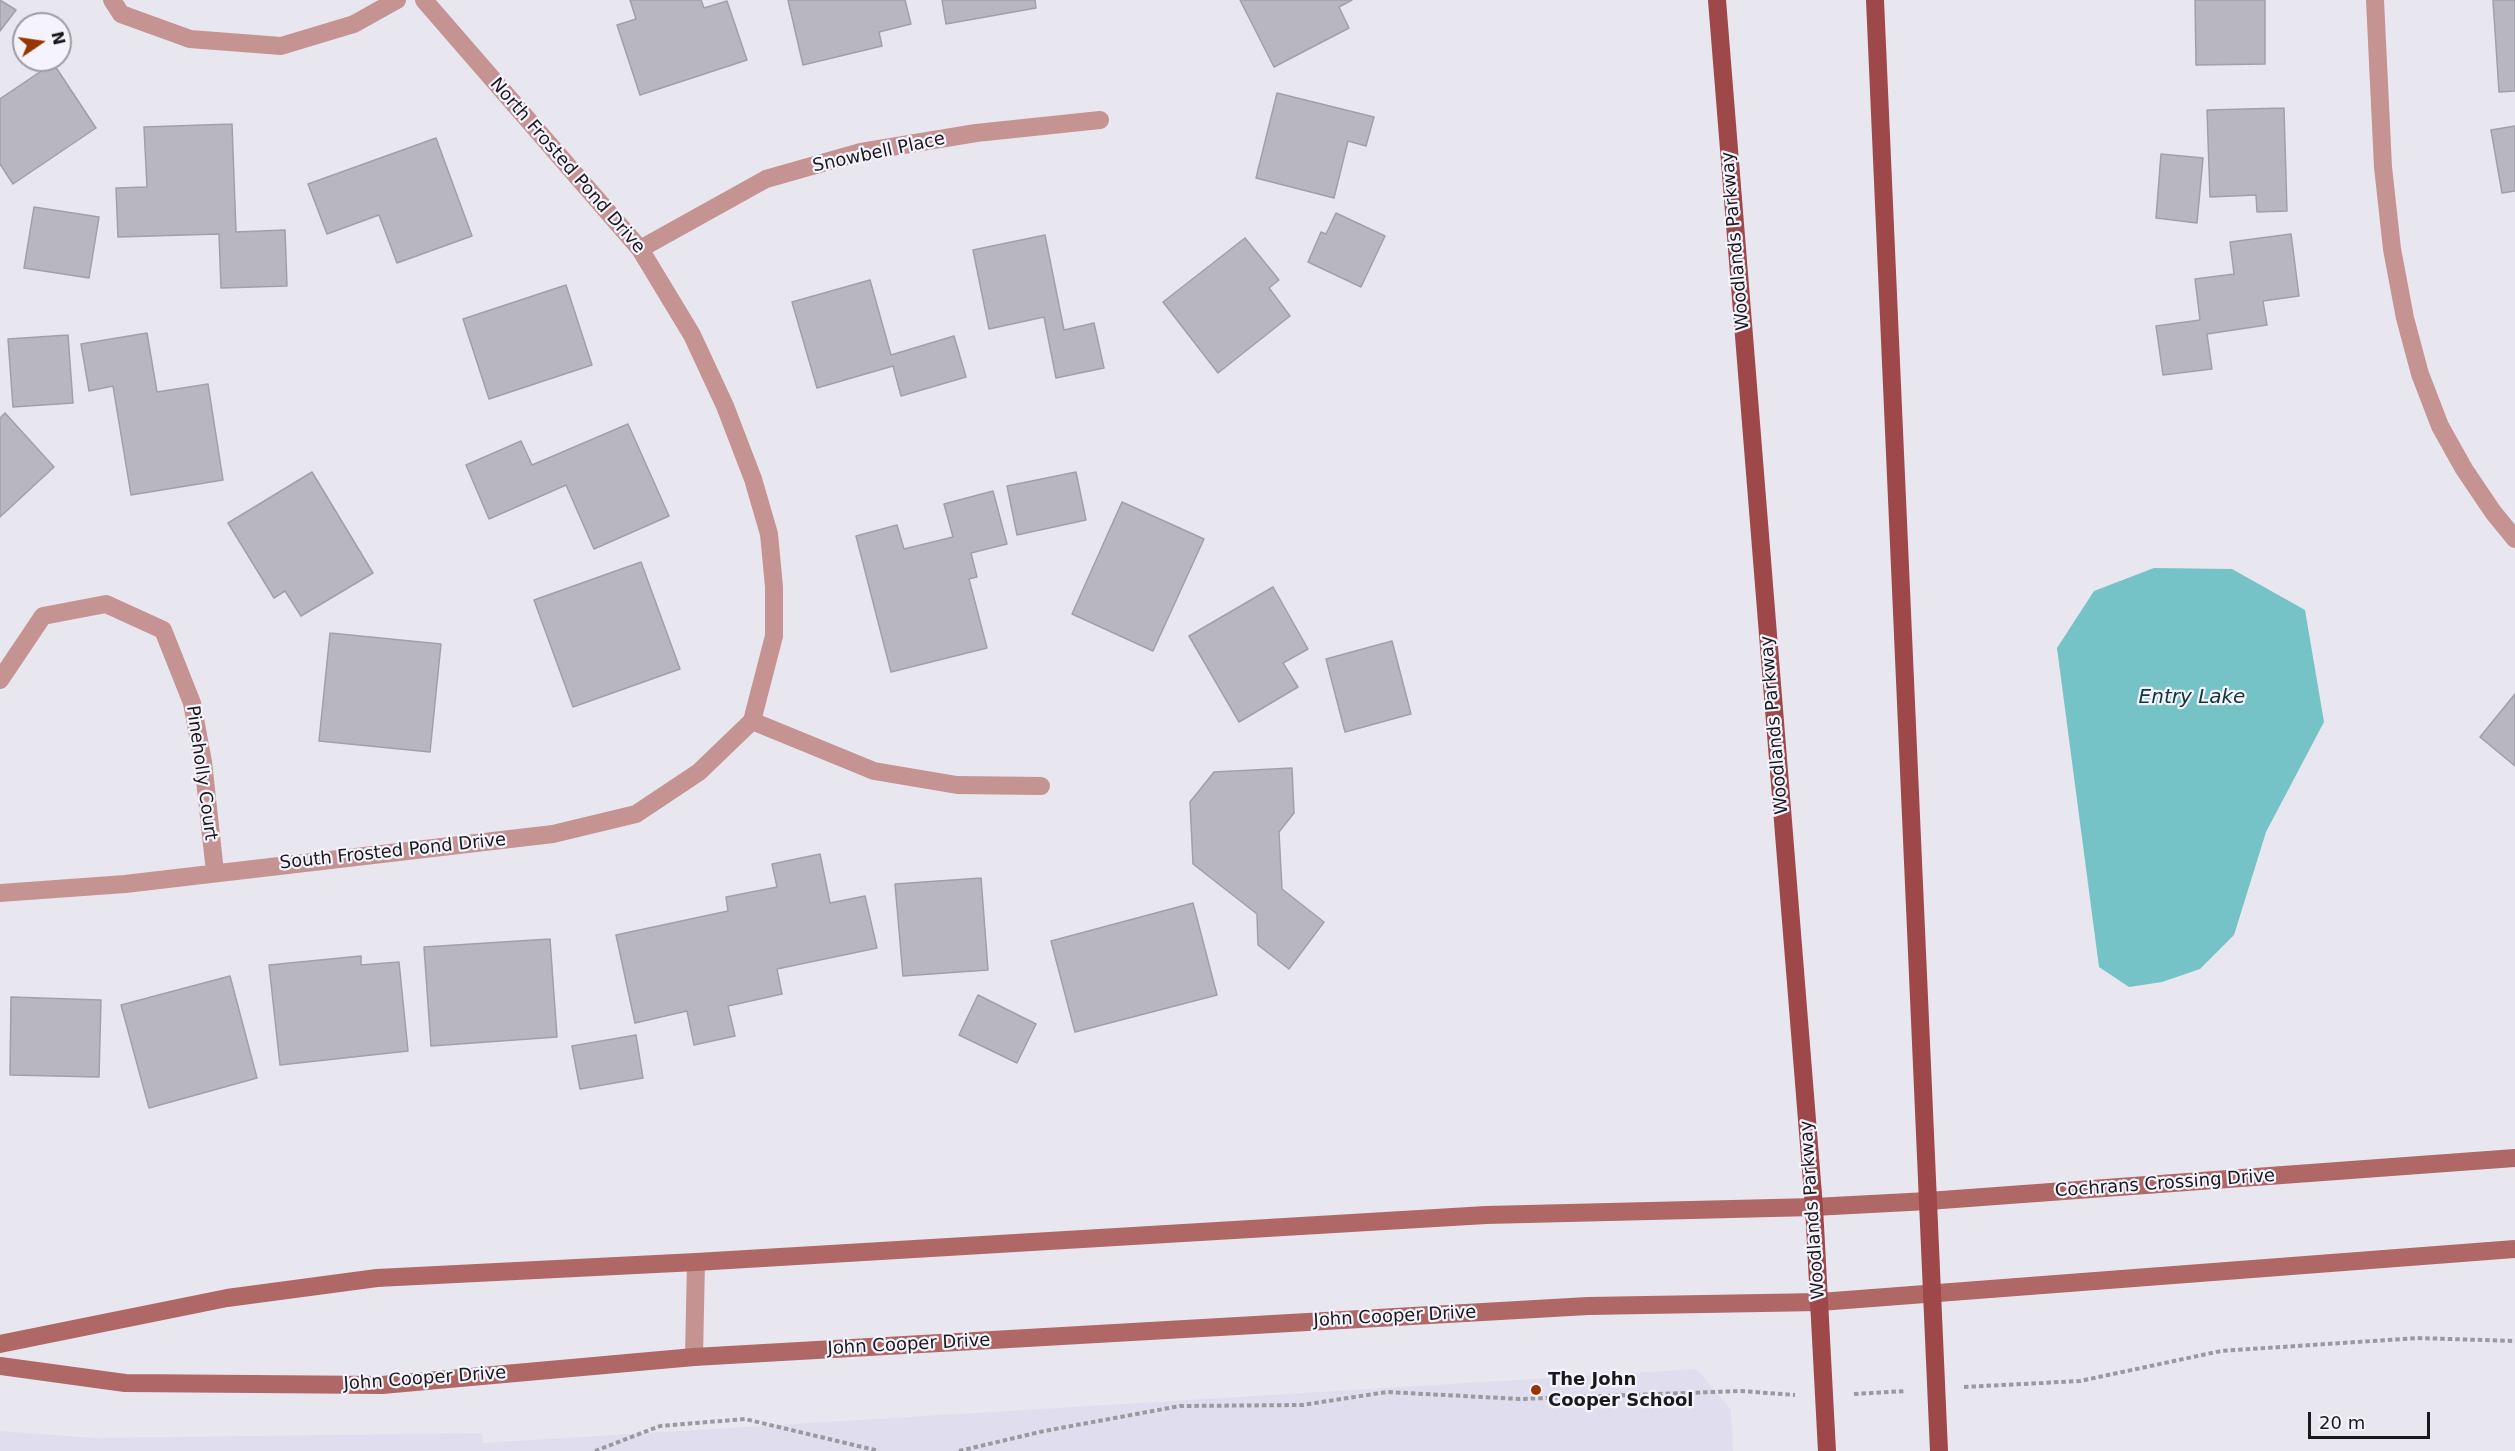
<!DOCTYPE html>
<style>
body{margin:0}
#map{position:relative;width:2515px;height:1451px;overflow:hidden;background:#e8e7f0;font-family:"DejaVu Sans",sans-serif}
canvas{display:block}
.north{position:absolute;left:12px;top:12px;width:60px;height:60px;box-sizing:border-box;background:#f5f4fe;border:2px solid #9d9ca4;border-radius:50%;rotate:77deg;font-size:16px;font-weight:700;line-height:24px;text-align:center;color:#19191c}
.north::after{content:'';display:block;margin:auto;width:21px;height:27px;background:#993500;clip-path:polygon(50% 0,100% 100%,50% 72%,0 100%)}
.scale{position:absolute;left:2308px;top:1412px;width:122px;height:27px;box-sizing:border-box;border:3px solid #19191c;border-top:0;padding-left:8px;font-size:18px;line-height:21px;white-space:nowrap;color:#19191c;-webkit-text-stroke:4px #f5f4fe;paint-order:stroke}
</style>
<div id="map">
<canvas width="2515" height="1451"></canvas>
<div class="north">N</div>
<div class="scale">20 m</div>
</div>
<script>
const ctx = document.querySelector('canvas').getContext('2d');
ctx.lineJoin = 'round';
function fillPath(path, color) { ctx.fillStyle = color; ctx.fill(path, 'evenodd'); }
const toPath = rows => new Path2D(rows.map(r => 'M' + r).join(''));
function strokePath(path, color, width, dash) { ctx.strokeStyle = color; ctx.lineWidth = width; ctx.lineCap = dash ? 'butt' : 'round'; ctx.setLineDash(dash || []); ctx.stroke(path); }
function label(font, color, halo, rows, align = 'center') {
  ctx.font = font + ' "DejaVu Sans",sans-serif'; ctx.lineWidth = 4.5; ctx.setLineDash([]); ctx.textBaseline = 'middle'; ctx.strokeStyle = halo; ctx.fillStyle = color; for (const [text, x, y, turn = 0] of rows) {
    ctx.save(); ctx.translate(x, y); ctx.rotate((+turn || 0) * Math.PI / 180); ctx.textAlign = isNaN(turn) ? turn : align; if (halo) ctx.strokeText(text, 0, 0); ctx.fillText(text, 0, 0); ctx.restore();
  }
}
fillPath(toPath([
 [1697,1369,1731,1410,1733,1451,0,1451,0,1431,96,1438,482,1433,483,1443]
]), '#e0ddee');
fillPath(toPath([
 [2154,568,2232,569,2305,610,2324,722,2266,832,2234,935,2200,969,2162,982,2129,987,2099,967,2057,648,2094,591]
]), '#75c2c7');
const building = toPath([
 [0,0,16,10,0,31,0,0],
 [630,0,701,0,704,8,727,1,747,60,640,95,617,25,636,19,630,0],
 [788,0,905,0,911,24,879,32,882,46,803,65,788,0],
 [942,0,1035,0,1036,8,946,24,942,0],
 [1240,0,1352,0,1339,7,1349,28,1274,67,1240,0],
 [2195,0,2265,0,2265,64,2196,65,2195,0],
 [2493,0,2515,0,2515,91,2499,92,2493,0],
 [53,63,96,128,13,184,0,164,0,99,53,63],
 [1277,93,1374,117,1366,146,1348,141,1334,198,1256,178,1277,93],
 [2284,108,2287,211,2257,212,2256,195,2210,197,2207,110,2284,108],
 [232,124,236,232,285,230,287,286,221,288,219,234,118,237,116,188,147,187,144,127,232,124],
 [2515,126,2515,191,2502,193,2491,130,2515,126],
 [436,138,472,236,397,263,379,215,327,234,308,184,436,138],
 [2161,154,2203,158,2197,223,2156,218,2161,154],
 [34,207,99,217,89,278,24,268,34,207],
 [1336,213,1385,236,1361,287,1308,262,1321,232,1326,234,1336,213],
 [2291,234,2299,296,2263,301,2267,325,2207,334,2212,369,2163,375,2156,326,2200,320,2195,279,2234,274,2230,242,2291,234],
 [1045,235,1064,330,1094,323,1104,368,1056,378,1044,317,989,329,973,250,1045,235],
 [1245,238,1279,280,1269,288,1290,316,1218,373,1163,302,1245,238],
 [870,280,891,355,954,336,966,377,901,396,893,366,817,388,792,302,870,280],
 [566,285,592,365,489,399,463,319,566,285],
 [147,333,157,392,208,384,223,480,131,495,113,386,89,391,81,344,147,333],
 [68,335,73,403,13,407,8,339,68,335],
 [5,413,54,467,0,517,0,418,5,413],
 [628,424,669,516,594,549,566,485,489,519,466,465,521,441,532,465,628,424],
 [312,472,373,573,301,616,285,591,274,598,228,523,312,472],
 [1076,472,1086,520,1017,535,1007,486,1076,472],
 [993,491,1007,544,971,553,977,577,969,579,987,648,891,672,856,536,897,525,904,549,953,537,944,504,993,491],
 [1122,502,1204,539,1153,651,1072,614,1122,502],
 [641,562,680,669,573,707,534,600,641,562],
 [1273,587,1308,649,1283,663,1298,687,1239,722,1189,636,1273,587],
 [330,633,441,644,430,752,319,741,330,633],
 [1392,641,1411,714,1345,732,1326,659,1392,641],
 [2515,694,2515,766,2480,737,2515,694],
 [1292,768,1294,813,1279,832,1282,889,1324,922,1289,969,1258,945,1257,914,1193,864,1190,802,1214,772,1292,768],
 [820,854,830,903,865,896,877,948,777,969,782,994,728,1006,735,1036,694,1045,687,1011,635,1023,616,935,728,911,726,897,777,887,772,864,820,854],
 [981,878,988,970,903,976,895,884,981,878],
 [1193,903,1217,995,1075,1032,1051,941,1193,903],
 [550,939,557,1037,431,1046,424,947,550,939],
 [361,956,361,965,399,962,408,1051,280,1065,269,965,361,956],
 [230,976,257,1078,149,1108,121,1005,230,976],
 [978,995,1036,1024,1017,1063,959,1035,978,995],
 [11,997,101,1000,99,1077,10,1075,11,997],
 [636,1035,643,1078,580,1089,572,1046,636,1035]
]);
fillPath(building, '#b8b7c0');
strokePath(building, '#a1a0a9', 1.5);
strokePath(toPath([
 [1964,1387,2080,1381,2221,1351,2417,1338,2515,1341],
 [1854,1394,1906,1391],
 [595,1451,660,1426,745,1419,879,1451],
 [959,1451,1044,1431,1180,1406,1302,1405,1387,1392,1520,1399,1741,1391,1795,1395]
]), '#9a99a0', 4, [4.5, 3]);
strokePath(toPath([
 [694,1357,696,1262]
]), '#c59391', 18);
strokePath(toPath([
 [112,0,121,14,190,39,281,46,354,24,397,0],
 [424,0,640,249,692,335,725,406,753,479,769,534,774,587,774,636,752,721],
 [2375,0,2383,167,2392,249,2405,318,2420,374,2440,426,2464,469,2493,512,2515,539],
 [640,249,766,179,861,152,976,133,1100,120],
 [0,680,43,616,106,604,163,630,192,703,203,762,215,872],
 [752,721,874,771,957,785,1041,786],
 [0,893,125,884,553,834,636,814,699,772,752,721]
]), '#c59391', 18);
strokePath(toPath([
 [0,1344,227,1298,377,1278,696,1262,1486,1215,1814,1207,1928,1201,2515,1158],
 [0,1366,125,1383,382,1385,694,1357,1588,1306,1820,1302,2515,1249]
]), '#b06867', 18);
strokePath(toPath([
 [1717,0,1814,1207,1827,1451],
 [1875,0,1939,1451]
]), '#9f4849', 18);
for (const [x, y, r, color] of [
 [1536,1390,6,"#993500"]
]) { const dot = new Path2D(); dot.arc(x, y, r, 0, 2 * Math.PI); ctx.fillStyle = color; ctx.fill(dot); strokePath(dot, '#f5f4fe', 2); }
label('18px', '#19191c', '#f5f4fe', [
 ["Snowbell Place",879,153,-12],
 ["North Frosted Pond Drive",567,166,49],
 ["Woodlands Parkway",1736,241,-95],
 ["Woodlands Parkway",1775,725,-95],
 ["Pineholly Court",201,773,82],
 ["South Frosted Pond Drive",393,852,-6],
 ["Cochrans Crossing Drive",2165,1184,-4],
 ["Woodlands Parkway",1813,1210,-94],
 ["John Cooper Drive",1395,1317,-3],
 ["John Cooper Drive",909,1345,-3],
 ["John Cooper Drive",425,1379,-4]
]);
label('bold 18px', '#19191c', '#f5f4fe', [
 ["The John",1548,1380],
 ["Cooper School",1548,1401]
], 'left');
label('italic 20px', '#0e3537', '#f5f4fe', [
 ["Entry Lake",2192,698]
]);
</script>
